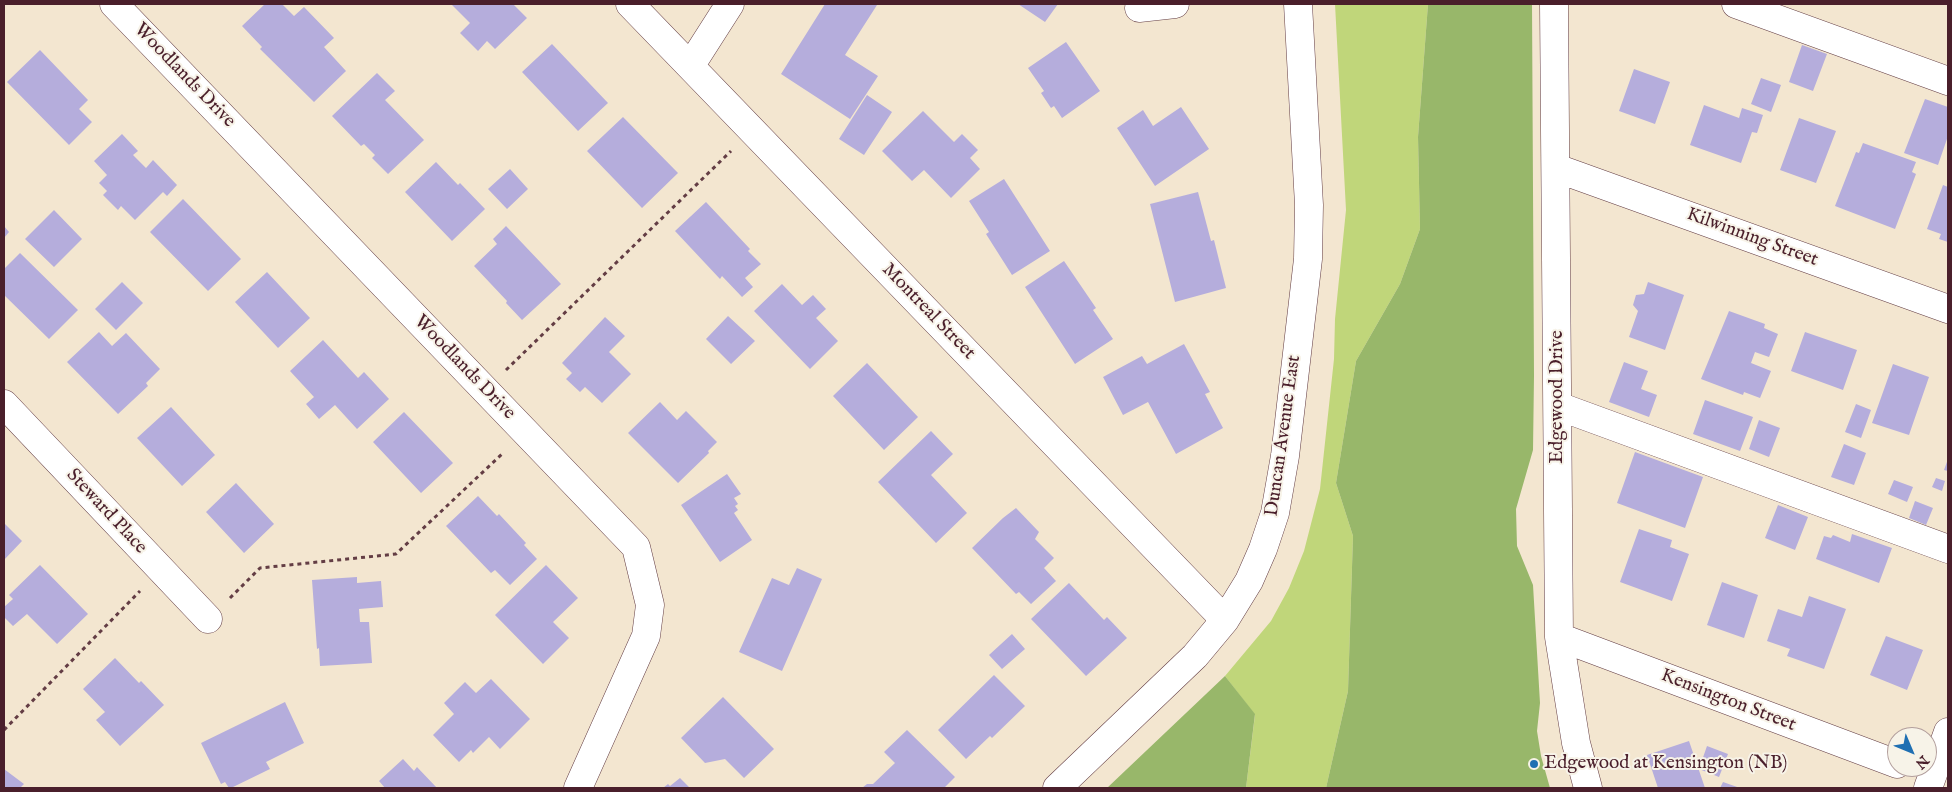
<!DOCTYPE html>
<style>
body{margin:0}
#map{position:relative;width:1952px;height:792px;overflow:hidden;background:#f3e6d0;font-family:"IM FELL English",serif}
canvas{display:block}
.frame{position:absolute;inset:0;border:5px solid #4a1f2b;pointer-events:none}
.north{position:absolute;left:1887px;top:727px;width:50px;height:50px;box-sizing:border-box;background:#f7f3e8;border:1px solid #b29e9c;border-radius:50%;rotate:135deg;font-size:14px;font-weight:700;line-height:20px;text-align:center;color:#4a1f2b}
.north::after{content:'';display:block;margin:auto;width:18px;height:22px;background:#1f6fb2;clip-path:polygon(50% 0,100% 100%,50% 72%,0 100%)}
</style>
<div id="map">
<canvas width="1952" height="792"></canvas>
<div class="frame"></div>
<div class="north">N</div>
</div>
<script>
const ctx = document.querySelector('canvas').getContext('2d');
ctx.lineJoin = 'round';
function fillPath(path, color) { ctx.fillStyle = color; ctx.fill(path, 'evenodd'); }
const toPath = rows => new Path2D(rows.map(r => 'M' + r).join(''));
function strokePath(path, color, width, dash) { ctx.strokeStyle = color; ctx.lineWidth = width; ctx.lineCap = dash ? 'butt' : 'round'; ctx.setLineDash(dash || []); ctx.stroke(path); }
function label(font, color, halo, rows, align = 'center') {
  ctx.font = font + ' "IM FELL English",serif'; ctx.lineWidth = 4; ctx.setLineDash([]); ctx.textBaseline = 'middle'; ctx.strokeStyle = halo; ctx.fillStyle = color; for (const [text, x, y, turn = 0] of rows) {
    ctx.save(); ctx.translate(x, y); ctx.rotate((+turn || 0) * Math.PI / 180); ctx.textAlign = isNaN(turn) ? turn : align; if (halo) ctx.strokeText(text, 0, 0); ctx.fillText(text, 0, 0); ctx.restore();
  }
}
fillPath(toPath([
 [1335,4,1428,4,1418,137,1420,229,1400,284,1356,361,1336,483,1353,536,1348,691,1326,788,1246,788,1255,715,1225,676,1271,621,1289,588,1304,551,1320,489,1334,359,1335,319,1346,210]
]), '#c0d67a');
fillPath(toPath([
 [1428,4,1532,4,1534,376,1533,450,1516,509,1517,546,1533,585,1540,703,1537,731,1541,756,1550,788,1326,788,1348,691,1353,536,1336,483,1356,361,1400,284,1420,229,1418,137],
 [1225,676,1255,714,1246,788,1107,788]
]), '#98b76a');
fillPath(toPath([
 [265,4,282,4,294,16,304,7,334,38,324,47,346,71,314,102,260,49,262,47,242,26],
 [451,4,513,4,527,18,495,49,487,41,478,51,460,33,470,23],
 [825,4,877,5,845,55,878,76,850,119,781,74],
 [1018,4,1058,4,1045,22],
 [1066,42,1100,91,1062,118,1054,106,1051,108,1041,93,1044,91,1028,68],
 [552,44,608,103,578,131,522,72],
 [1802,45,1827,54,1813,91,1789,82],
 [40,50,88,100,79,109,92,122,69,145,7,82],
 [1634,69,1670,82,1655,124,1619,111],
 [377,73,395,91,385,100,424,140,388,174,372,158,375,155,364,144,361,146,332,116],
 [1761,78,1781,85,1771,112,1751,104],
 [867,95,892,112,864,155,839,139],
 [1925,99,1948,107,1948,136,1938,165,1904,153],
 [1704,105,1739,118,1742,108,1763,115,1757,133,1752,132,1741,163,1690,145],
 [1181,107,1209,149,1155,186,1117,128,1143,110,1153,126],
 [923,111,954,142,962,134,978,150,970,158,980,169,951,198,924,170,912,181,882,151],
 [623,117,678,173,642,208,587,151],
 [1799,118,1836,131,1816,183,1780,170],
 [122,134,138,151,133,155,146,168,153,160,177,185,167,196,163,192,135,220,121,206,118,210,103,195,107,191,99,183,107,175,94,161],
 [1863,143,1916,162,1912,172,1916,174,1895,229,1835,206,1856,152,1859,153],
 [436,162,458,185,460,183,485,209,452,241,405,192],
 [510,169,528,189,507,209,488,189],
 [1004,179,1050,251,1012,275,986,234,989,232,969,201],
 [1943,185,1948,187,1948,242,1939,239,1941,234,1927,229],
 [1198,192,1211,241,1214,240,1226,288,1175,302,1150,204],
 [183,199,241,259,208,291,150,232],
 [706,202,750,249,748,251,761,264,745,278,753,287,742,297,722,276,720,279,675,231],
 [54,210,82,239,54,267,25,239],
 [4,226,9,232,4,238],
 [506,226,561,284,522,320,506,303,507,301,474,266,497,244,493,239],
 [20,253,78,310,49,339,4,295,4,269],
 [1064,261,1096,308,1093,310,1113,339,1075,364,1025,287],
 [267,272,310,318,278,348,235,302],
 [122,282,143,303,116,330,95,309],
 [1648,282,1684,295,1665,350,1629,337,1638,311,1633,305,1636,295,1644,294],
 [782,284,802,305,813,295,826,309,816,318,838,341,810,369,754,311],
 [1729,311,1765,324,1764,328,1778,334,1769,357,1755,352,1751,363,1771,371,1760,398,1744,392,1743,395,1701,379],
 [728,316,755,341,731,364,706,339],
 [605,317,625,336,609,352,631,374,602,403,585,387,580,392,566,379,572,373,562,363],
 [99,332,112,346,126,333,160,369,146,383,148,386,118,414,67,362],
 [1805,332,1857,350,1843,390,1791,371],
 [323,340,358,378,364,372,389,399,357,429,335,405,319,419,306,404,314,397,290,371],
 [1184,344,1210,392,1205,394,1223,428,1176,454,1148,402,1123,415,1103,377,1142,356,1147,364],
 [1624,362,1648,371,1641,389,1657,395,1649,417,1609,402],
 [867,363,918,417,884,450,833,396],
 [1893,364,1929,377,1909,435,1872,423],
 [1705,400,1753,417,1740,451,1693,434],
 [660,402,677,420,686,411,717,442,708,451,709,453,678,483,628,433],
 [1856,404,1871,410,1861,438,1845,432],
 [171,407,215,455,182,486,137,438],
 [404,412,453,463,421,493,373,442],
 [1759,420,1780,428,1769,457,1749,449],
 [931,431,953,454,931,475,967,513,936,543,878,482],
 [1844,444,1866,453,1854,485,1831,477],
 [1635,452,1703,477,1685,528,1617,503],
 [1948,459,1948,471,1944,470],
 [727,474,741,494,734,498,738,504,735,506,738,510,734,513,752,540,720,562,681,505],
 [1936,478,1945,481,1942,491,1932,487],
 [1894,480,1913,487,1907,502,1888,494],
 [236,483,274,524,244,553,206,512],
 [478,496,497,516,499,514,526,543,524,545,537,559,510,585,495,570,491,573,446,526],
 [1915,501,1933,508,1926,525,1909,518],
 [1778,505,1808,517,1795,550,1765,538],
 [1016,508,1039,532,1035,539,1054,558,1044,568,1056,581,1031,604,1019,592,1016,594,972,548,1003,518],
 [4,523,22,541,4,560],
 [1639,529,1672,540,1670,547,1689,554,1672,601,1620,582],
 [1852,534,1892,548,1879,583,1816,559,1824,536,1831,538,1833,535,1850,542],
 [40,565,88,614,57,644,27,614,13,626,4,617,4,607,13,599,9,595],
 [546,565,578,598,553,622,569,638,543,664,495,615],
 [797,568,822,579,782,671,739,652,772,578,789,585],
 [357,577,357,583,381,581,383,607,359,609,360,622,369,622,372,663,320,666,319,648,317,649,312,580],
 [1722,582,1758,595,1744,638,1707,625],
 [1069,583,1104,620,1107,617,1127,638,1086,676,1031,619],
 [1809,596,1846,609,1824,669,1787,656,1790,649,1767,641,1778,609,1802,617],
 [1012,634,1025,649,1002,669,989,655],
 [1886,636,1923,650,1907,690,1870,675],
 [115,658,139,683,141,681,164,705,120,746,96,720,105,712,83,689],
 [994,675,1025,706,992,738,990,736,966,759,938,730],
 [491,679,530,719,500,749,489,737,473,753,471,750,459,762,433,735,454,714,444,703,465,682,476,693],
 [723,697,774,749,744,778,725,759,705,763,681,738],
 [285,702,304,743,266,762,270,769,231,788,229,788,225,782,221,784,201,743],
 [907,730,955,777,944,788,862,788,867,784,873,784,895,763,884,752],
 [1689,741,1705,788,1658,788,1647,755],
 [1707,746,1728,754,1719,777,1699,769],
 [403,759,414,771,417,767,437,788,385,788,379,781],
 [4,769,24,784,20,788,4,788],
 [680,778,690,788,663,788,668,784,670,786],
 [1723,782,1740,788,1720,788]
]), '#b5addc');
const minor = toPath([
 [114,4,636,547,650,605,646,636,578,788],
 [630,4,1225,620],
 [1554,4,1559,637,1576,743,1588,788],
 [1736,4,1948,81],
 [1139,8,1175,4],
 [691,65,730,4],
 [1556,168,1948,309],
 [4,404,208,619],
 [1558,406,1948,549],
 [1559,637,1897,764],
 [1057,788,1195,656,1225,620,1249,581,1263,549,1275,513,1285,456,1308,259,1309,205,1298,4],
 [1928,788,1948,732]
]);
strokePath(minor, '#633d44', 29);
strokePath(toPath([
 [506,370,731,151],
 [230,598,260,568,396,554,503,453],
 [4,730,140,591]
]), '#633d44', 3, [4, 4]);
strokePath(minor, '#fff', 28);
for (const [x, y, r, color] of [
 [1534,764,5,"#1f6fb2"]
]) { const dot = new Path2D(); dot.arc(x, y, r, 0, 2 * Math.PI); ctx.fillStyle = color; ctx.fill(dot); strokePath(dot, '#f7f3e8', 2); }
label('19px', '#4a1f2b', '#f7f3e8', [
 ["Woodlands Drive",184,76,46],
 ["Kilwinning Street",1752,238,20],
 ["Montreal Street",928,312,46],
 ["Woodlands Drive",464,368,46],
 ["Edgewood Drive",1558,397,-90],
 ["Duncan Avenue East",1284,436,-82],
 ["Steward Place",106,512,47],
 ["Kensington Street",1728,701,21]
]);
label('19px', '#4a1f2b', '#f7f3e8', [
 ["Edgewood at Kensington (NB)",1544,764]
], 'left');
</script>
